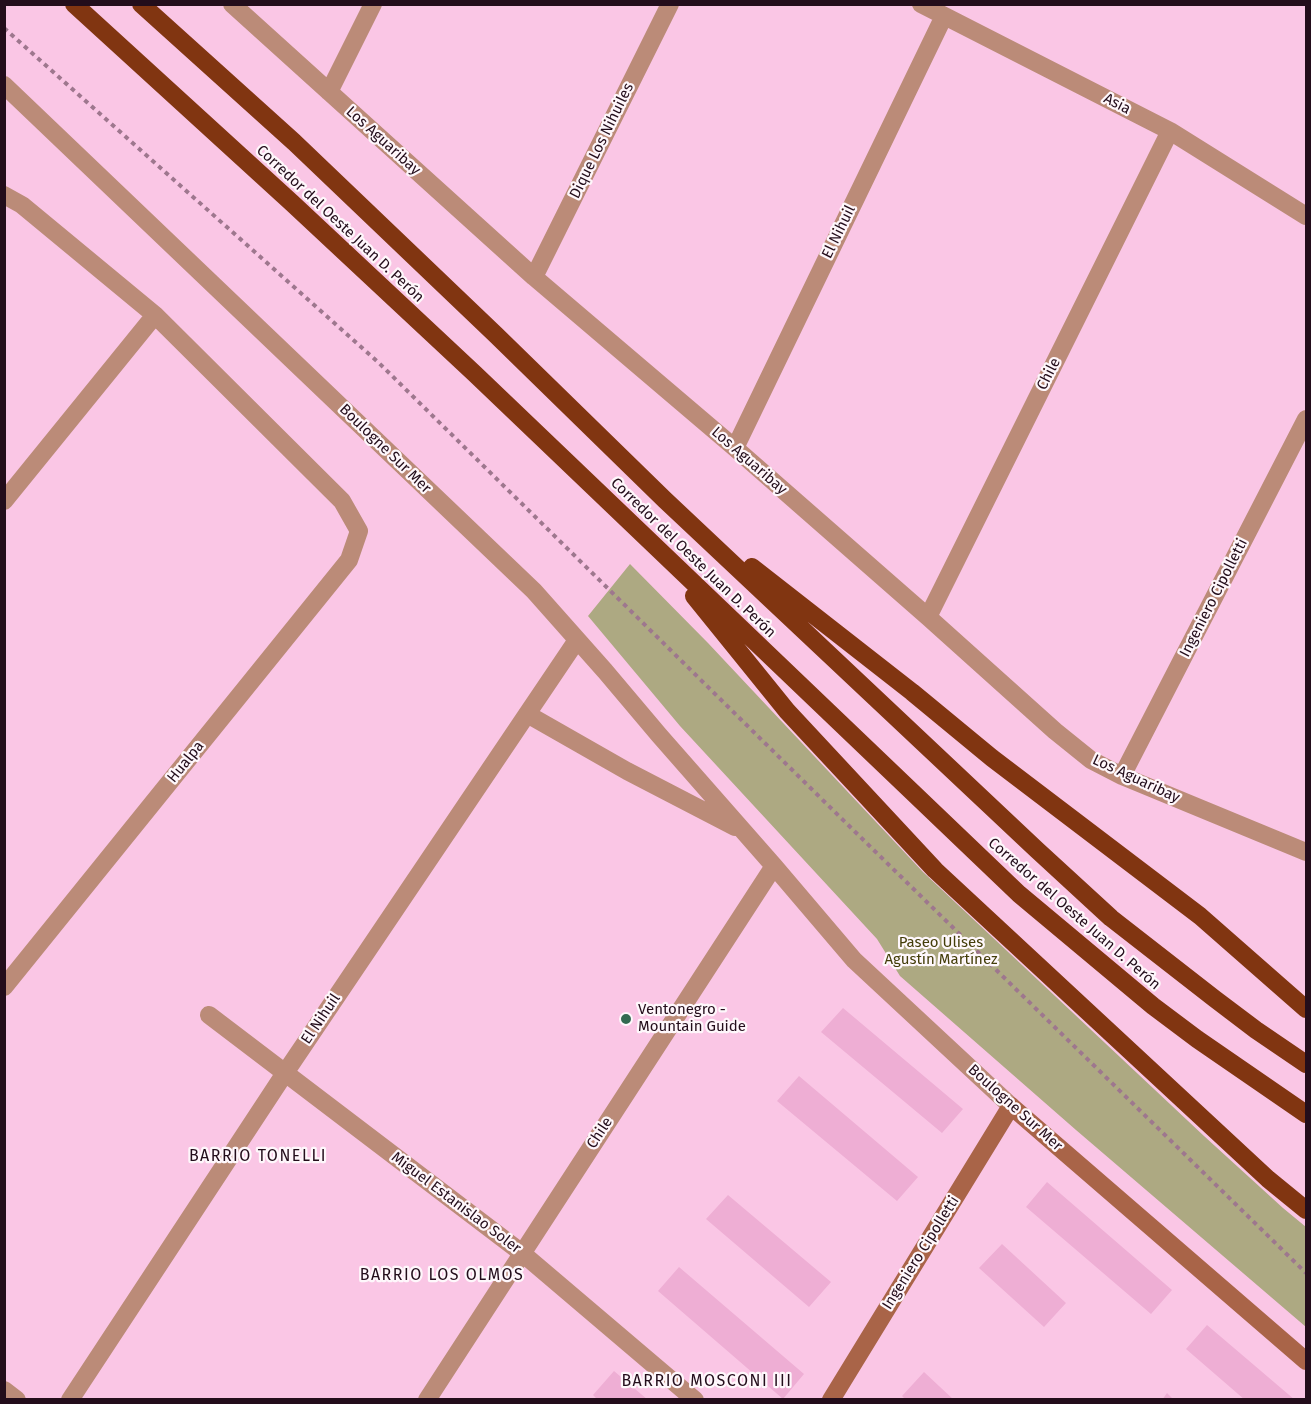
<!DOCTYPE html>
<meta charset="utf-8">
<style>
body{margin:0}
#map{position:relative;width:1311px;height:1404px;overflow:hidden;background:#fac6e5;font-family:"Fira Sans",sans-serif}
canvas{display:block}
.frame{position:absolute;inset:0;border:6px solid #230d1b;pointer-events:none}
</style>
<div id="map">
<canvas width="1311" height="1404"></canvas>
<div class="frame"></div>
</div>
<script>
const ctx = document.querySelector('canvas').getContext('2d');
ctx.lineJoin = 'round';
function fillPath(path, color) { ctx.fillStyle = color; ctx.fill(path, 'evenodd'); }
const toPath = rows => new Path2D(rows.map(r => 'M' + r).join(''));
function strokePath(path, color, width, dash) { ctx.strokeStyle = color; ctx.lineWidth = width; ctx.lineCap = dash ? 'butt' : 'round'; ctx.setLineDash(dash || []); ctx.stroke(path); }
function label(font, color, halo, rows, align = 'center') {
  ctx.font = font + ' "Fira Sans",sans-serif'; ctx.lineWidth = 4.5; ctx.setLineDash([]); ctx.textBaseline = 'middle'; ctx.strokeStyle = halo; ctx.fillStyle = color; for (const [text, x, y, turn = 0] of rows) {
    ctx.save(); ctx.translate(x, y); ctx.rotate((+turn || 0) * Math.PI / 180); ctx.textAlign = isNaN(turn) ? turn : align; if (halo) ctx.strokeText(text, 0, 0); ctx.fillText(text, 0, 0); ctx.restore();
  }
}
fillPath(toPath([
 [630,564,708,643,923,872,1204,1136,1283,1208,1306,1227,1306,1327,1076,1130,900,976,877,939,680,726,588,616]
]), '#ada982');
fillPath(toPath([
 [843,1008,963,1109,942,1133,821,1032],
 [799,1076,918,1177,897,1201,777,1101],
 [1047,1182,1172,1290,1151,1314,1026,1207],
 [728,1195,831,1282,809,1307,706,1219],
 [1002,1244,1066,1303,1044,1327,979,1268],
 [679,1267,804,1374,783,1399,658,1291],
 [1207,1325,1295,1400,1245,1400,1186,1349],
 [614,1371,648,1400,598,1400,593,1395],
 [924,1372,954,1400,906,1400,902,1396],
 [1167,1393,1174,1400,1162,1400]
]), '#eeaed4');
strokePath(toPath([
 [4,28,379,363,841,818,1306,1273]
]), '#9e778e', 4, [4.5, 4.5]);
strokePath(toPath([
 [232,4,534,277,735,448,928,617,1055,731,1091,760,1122,776,1306,852],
 [921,4,1170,131,1306,216],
 [4,85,534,591,605,671,659,735,774,866,854,960,1011,1106],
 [329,92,373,4],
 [4,195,22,205,155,315,342,501,359,531,349,560,4,987],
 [534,277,670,4],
 [735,448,944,16],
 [4,501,155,315],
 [928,617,1170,131],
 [527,714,627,771,735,827],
 [1122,776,1306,419],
 [209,1015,522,1253,695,1400],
 [4,1390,17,1400],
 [70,1400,285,1073,577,640],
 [427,1400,774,866]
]), '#bb8b78', 18);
strokePath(toPath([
 [831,1400,1011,1106,1306,1361]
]), '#a96448', 18);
strokePath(toPath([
 [74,4,292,203,475,374,1019,894,1153,1006,1197,1039,1306,1114],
 [141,4,294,142,496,335,665,500,1037,850,1111,918,1215,999,1256,1030,1306,1064],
 [752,567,912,692,992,758,1200,916,1306,1009],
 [694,596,787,711,935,870,1268,1179,1306,1210]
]), '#813511', 18);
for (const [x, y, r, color] of [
 [626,1019,6,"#336a51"]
]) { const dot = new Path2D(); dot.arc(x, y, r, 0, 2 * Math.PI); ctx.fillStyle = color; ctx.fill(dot); strokePath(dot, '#fef7fb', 2); }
label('15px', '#230d1b', '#fef7fb', [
 ["Asia",1117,104,27],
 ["Los Aguaribay",383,141,42],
 ["Dique Los Nihuiles",602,141,-64],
 ["Corredor del Oeste Juan D. Perón",340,224,43],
 ["El Nihuil",839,232,-64],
 ["Chile",1049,374,-63],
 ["Boulogne Sur Mer",385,449,44],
 ["Los Aguaribay",749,461,41],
 ["Corredor del Oeste Juan D. Perón",693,558,44],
 ["Ingeniero Cipolletti",1214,598,-63],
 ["Hualpa",186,762,-51],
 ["Los Aguaribay",1136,779,25],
 ["Corredor del Oeste Juan D. Perón",1074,914,41],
 ["El Nihuil",321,1019,-56],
 ["Boulogne Sur Mer",1015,1108,42],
 ["Chile",600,1133,-57],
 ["Miguel Estanislao Soler",456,1203,37],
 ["Ingeniero Cipolletti",921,1253,-58]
]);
label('15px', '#433d09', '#fef7fb', [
 ["Paseo Ulises",941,943],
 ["Agustín Martínez",941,960]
]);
label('15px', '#230d1b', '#fef7fb', [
 ["Ventonegro -",638,1010],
 ["Mountain Guide",638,1027]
], 'left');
ctx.letterSpacing = '1.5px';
label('16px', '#230d1b', '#fef7fb', [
 ["BARRIO TONELLI",258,1157],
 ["BARRIO LOS OLMOS",442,1276],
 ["BARRIO MOSCONI III",707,1382]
]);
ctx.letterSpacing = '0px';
</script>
